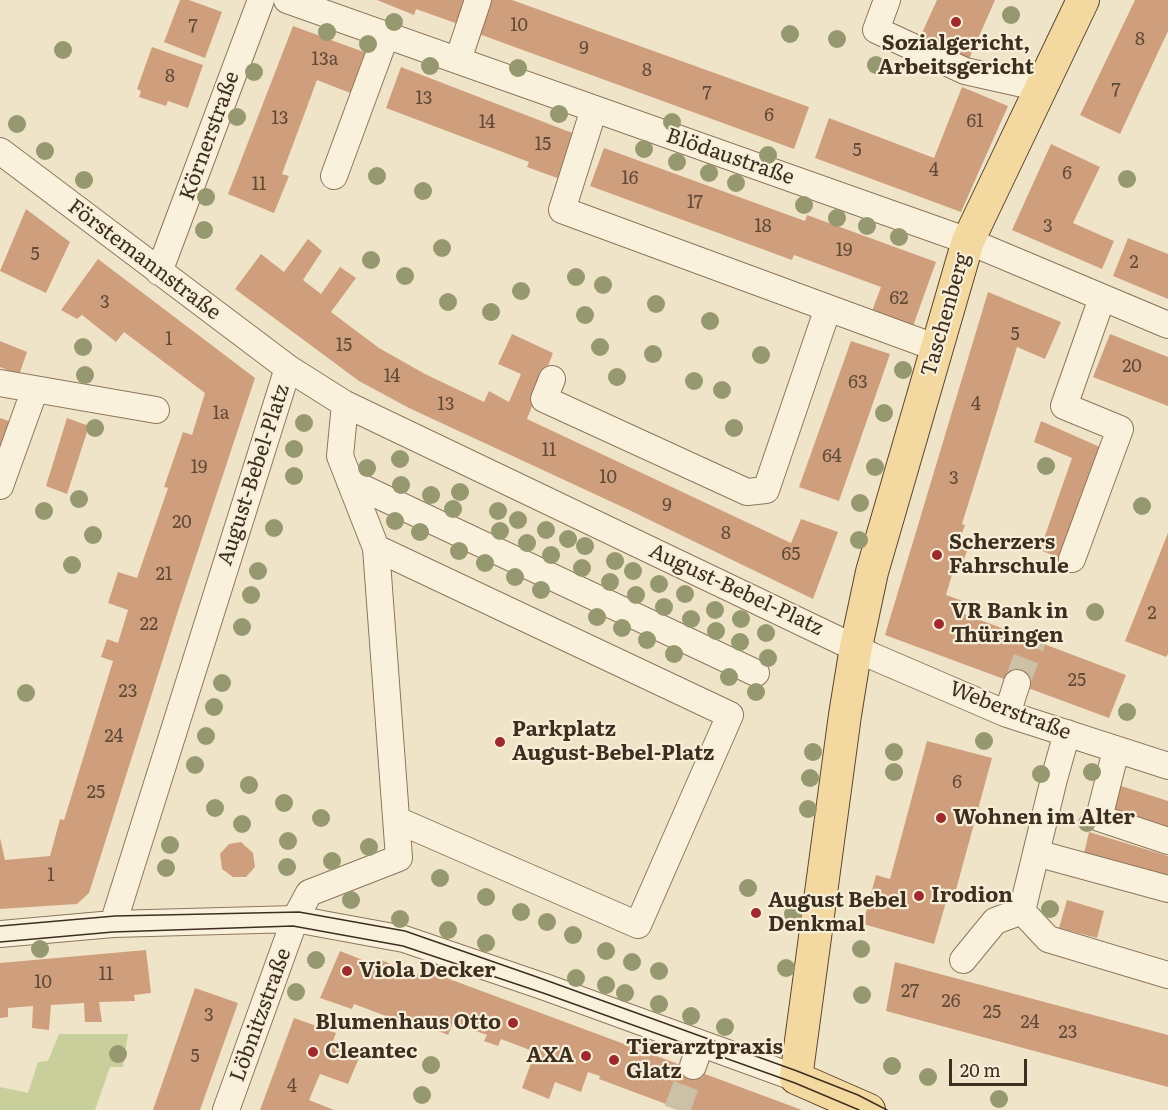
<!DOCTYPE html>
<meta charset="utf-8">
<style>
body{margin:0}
#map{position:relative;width:1168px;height:1110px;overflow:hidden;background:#f0e4c8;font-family:Literata,serif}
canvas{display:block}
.scale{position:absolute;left:949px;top:1059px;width:78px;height:27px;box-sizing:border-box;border:3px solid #3d2e20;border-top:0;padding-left:8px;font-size:18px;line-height:21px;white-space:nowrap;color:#3d2e20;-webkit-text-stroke:4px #f7eed8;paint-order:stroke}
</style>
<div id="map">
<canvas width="1168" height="1110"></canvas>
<div class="scale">20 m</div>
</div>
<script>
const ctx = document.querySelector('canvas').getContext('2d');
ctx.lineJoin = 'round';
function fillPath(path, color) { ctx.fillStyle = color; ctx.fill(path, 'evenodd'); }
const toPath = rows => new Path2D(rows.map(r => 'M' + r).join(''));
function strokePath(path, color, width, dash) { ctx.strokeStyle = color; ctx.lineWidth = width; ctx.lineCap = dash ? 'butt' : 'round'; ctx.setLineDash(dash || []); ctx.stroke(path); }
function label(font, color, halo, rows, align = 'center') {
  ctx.font = font + ' Literata,serif'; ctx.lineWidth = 4.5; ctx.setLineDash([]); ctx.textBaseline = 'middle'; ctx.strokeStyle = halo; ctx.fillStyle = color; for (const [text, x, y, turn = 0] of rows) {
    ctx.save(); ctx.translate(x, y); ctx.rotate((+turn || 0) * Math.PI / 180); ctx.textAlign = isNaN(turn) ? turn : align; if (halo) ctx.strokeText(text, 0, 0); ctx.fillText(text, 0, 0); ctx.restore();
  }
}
fillPath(toPath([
 [59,1034,128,1034,123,1067,110,1067,95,1110,0,1110,0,1087,28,1093,38,1062,48,1061]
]), '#c9cf9b');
fillPath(toPath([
 [180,0,189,0,222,12,205,58,164,42],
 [377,0,466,0,458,24,416,9,414,15],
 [491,0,512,0,809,107,794,149,479,34],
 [937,0,995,0,966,66,917,44],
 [1135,0,1168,0,1168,31,1120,134,1080,115],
 [293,26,372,55,358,96,317,80,282,174,289,176,274,213,228,194],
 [152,47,203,65,188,108,168,101,166,106,139,97,141,91,137,89],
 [401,67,575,134,560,179,527,167,529,162,386,108],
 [962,87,1008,106,961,212,815,158,829,118,934,158],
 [1051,144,1100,167,1073,223,1114,241,1102,269,1012,230],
 [604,148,805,221,807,215,936,262,913,326,872,311,881,287,794,255,792,260,590,186],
 [26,209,70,242,46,293,0,271],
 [1128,238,1168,254,1168,299,1113,276],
 [308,239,322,251,303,280,321,294,340,267,356,278,331,312,379,348,425,374,484,402,489,391,509,402,521,374,498,364,512,334,553,353,527,419,791,543,801,519,838,532,813,599,629,510,409,408,359,381,235,289,261,254,284,272],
 [98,259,255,378,179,608,89,893,77,904,0,909,0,838,5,860,50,856,60,819,64,820,113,661,101,657,107,639,118,643,128,610,108,603,118,572,137,578,168,488,164,487,183,432,192,435,205,393,124,332,116,342,82,315,77,319,61,310],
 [988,292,1061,322,1045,359,1017,347,962,524,965,525,960,539,970,543,960,570,954,568,946,595,963,601,959,612,1126,675,1109,718,885,635],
 [1110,334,1168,357,1168,406,1093,377],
 [0,341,27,352,19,375,0,367],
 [851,341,890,354,839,501,799,487],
 [0,418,14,423,0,461],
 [67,418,89,426,67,494,46,486],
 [1041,421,1100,447,1060,558,1040,550,1072,458,1034,442],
 [1168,533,1168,654,1166,657,1125,641],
 [927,741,992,758,954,897,948,895,934,944,863,924,876,875,890,879],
 [1115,784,1168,801,1168,827,1108,809],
 [1089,832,1168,856,1168,882,1083,858],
 [241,842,253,853,255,867,246,877,233,877,222,869,220,854,229,844],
 [1067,900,1104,911,1097,938,1059,928],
 [146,950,151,993,134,995,135,1001,99,1002,102,1022,85,1022,84,1003,51,1005,49,1030,32,1028,33,1006,8,1008,8,1017,0,1018,0,963],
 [340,951,378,966,381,960,422,976,425,970,802,1110,682,1110,599,1079,600,1076,588,1072,581,1092,555,1082,549,1099,522,1088,535,1052,501,1039,498,1046,484,1041,487,1035,453,1023,448,1035,409,1019,407,1024,354,1004,352,1009,320,998],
 [895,962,1168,1035,1168,1087,886,1011],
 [195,988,238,1003,200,1110,153,1110],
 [294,1018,336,1033,331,1046,359,1058,348,1084,320,1074,309,1100,334,1110,260,1110]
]), '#cf9f7d');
strokePath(toPath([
 [1017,683,1033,640],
 [677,1110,693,1066]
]), '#ccc0a6', 26, [26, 13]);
const minor = toPath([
 [287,0,968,241,1168,325],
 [887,0,876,30,965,71,1041,88],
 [458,60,478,0],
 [594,109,562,210,828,308],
 [0,151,288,368,345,404,872,656,1007,714,1168,766],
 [334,176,386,35],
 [159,272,261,0],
 [552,379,544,399,747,492,766,490,828,308,937,348],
 [0,383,156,410],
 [350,482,756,673],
 [0,486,35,389],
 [376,548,730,715,638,925,397,820],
 [1072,559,1120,429,1064,406,1102,298],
 [1007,714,1017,683],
 [1116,750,1099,818,1168,841],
 [1036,853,1168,889],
 [1022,911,1054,779,1067,733],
 [1022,911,1048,939,1168,975],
 [113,924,288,368],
 [0,934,113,924,295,919,404,939,545,987,796,1078],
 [963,960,995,921,1022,911],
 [693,1066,700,1045],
 [226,1110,295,919,309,893,399,858,376,548,340,456,345,404]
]);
const major = toPath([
 [869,1110,796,1078,845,715,856,647,872,572,968,241,1083,0]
]);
strokePath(minor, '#8d765c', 28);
strokePath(major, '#5b4430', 34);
strokePath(minor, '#faf1dc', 26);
strokePath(major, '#f3d9a0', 32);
strokePath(toPath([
 [0,926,115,916,299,912,405,931,537,977,797,1071,858,1095,887,1110],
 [0,942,113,932,293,926,403,946,546,994,795,1083,859,1110]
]), '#3d2e20', 1.5);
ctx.fillStyle = '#96986f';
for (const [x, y] of [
 [1011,15],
 [394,22],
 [327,32],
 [790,34],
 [837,39],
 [368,44],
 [63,50],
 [876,65],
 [430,66],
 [518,68],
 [254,72],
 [559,114],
 [237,117],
 [672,122],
 [17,124],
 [644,149],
 [45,151],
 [768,155],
 [677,162],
 [709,173],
 [377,176],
 [1127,179],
 [84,180],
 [736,183],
 [423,191],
 [206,197],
 [804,205],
 [837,218],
 [867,226],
 [204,230],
 [899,237],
 [442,248],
 [371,260],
 [405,276],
 [576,277],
 [603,285],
 [521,291],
 [448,302],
 [656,304],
 [491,312],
 [585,315],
 [710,321],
 [83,347],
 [600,347],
 [653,354],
 [761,355],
 [903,370],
 [85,375],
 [617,377],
 [694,381],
 [722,390],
 [884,413],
 [304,423],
 [95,428],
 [734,428],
 [294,449],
 [400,459],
 [1046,466],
 [875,467],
 [367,468],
 [294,476],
 [401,485],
 [460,492],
 [431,495],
 [79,499],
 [860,503],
 [1142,506],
 [453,509],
 [44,511],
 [498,511],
 [518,520],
 [395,521],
 [274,528],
 [546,530],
 [500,531],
 [420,532],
 [93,535],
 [568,539],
 [859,540],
 [527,543],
 [585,546],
 [459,551],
 [551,555],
 [615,561],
 [485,563],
 [72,565],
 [582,568],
 [258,571],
 [633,571],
 [515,577],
 [610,582],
 [659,584],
 [541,590],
 [685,594],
 [251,595],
 [636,595],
 [664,607],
 [715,610],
 [1095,612],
 [597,617],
 [691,619],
 [741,619],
 [242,627],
 [622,628],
 [716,631],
 [766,633],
 [647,640],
 [740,642],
 [674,654],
 [768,658],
 [729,677],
 [222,683],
 [756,692],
 [26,693],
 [214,707],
 [1127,712],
 [206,736],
 [984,741],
 [813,752],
 [894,752],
 [195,765],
 [894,772],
 [1092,772],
 [1041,774],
 [810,778],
 [249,785],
 [284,803],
 [215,808],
 [808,809],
 [321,818],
 [1087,823],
 [242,824],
 [288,841],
 [170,845],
 [369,847],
 [332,861],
 [287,867],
 [166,868],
 [440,878],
 [748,888],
 [486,897],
 [351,900],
 [1050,909],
 [521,912],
 [793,914],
 [400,919],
 [547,922],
 [448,930],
 [573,935],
 [486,943],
 [40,949],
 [861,949],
 [606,951],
 [316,960],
 [632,962],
 [786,968],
 [659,971],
 [576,978],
 [606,985],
 [296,992],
 [625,993],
 [862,995],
 [659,1004],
 [691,1016],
 [725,1027],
 [118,1054],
 [431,1065],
 [892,1066],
 [928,1077],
 [422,1095],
 [999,1099]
]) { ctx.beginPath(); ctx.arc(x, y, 9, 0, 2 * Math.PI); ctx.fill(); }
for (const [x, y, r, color] of [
 [956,22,6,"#9e2a2b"],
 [937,555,6,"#9e2a2b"],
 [939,624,6,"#9e2a2b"],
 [500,742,6,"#9e2a2b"],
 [941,818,6,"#9e2a2b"],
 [919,896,6,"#9e2a2b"],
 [756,913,6,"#9e2a2b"],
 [347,971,6,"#9e2a2b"],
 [513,1023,6,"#9e2a2b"],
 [313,1052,6,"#9e2a2b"],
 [586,1056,6,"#9e2a2b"],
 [614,1060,6,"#9e2a2b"]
]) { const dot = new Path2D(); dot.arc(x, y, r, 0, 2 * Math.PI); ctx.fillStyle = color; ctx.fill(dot); strokePath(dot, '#f7eed8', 2); }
label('18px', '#624a37', null, [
 ["10",519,26],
 ["7",193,27],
 ["8",1140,40],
 ["9",584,49],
 ["13a",325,60],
 ["8",647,71],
 ["8",170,77],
 ["7",1116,91],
 ["7",707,94],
 ["13",424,99],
 ["6",769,116],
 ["13",280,119],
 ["61",975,122],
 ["14",487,123],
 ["15",543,145],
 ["5",857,151],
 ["4",934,171],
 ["6",1067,174],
 ["16",630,179],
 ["11",259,185],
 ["17",695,203],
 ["18",763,227],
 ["3",1048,227],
 ["19",844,251],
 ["5",35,255],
 ["2",1134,263],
 ["62",899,299],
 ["3",105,303],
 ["5",1015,335],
 ["1",169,340],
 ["15",344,346],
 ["20",1132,367],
 ["14",392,377],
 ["63",858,383],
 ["13",446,405],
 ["4",976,405],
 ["1a",221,414],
 ["11",549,451],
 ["64",832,457],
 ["19",199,468],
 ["10",608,478],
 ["3",954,479],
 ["9",667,506],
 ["20",182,523],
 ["8",726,534],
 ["65",791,555],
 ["21",164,575],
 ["2",1152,614],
 ["22",149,625],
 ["25",1077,681],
 ["23",128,692],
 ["24",114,737],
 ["6",957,783],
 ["25",96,793],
 ["1",51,876],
 ["11",106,975],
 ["10",43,983],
 ["27",910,992],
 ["26",951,1002],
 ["25",992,1013],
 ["3",209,1016],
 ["24",1030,1023],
 ["23",1068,1033],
 ["5",195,1057],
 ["4",292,1087]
]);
label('bold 21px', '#3d2e20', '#f7eed8', [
 ["Sozialgericht,",956,44,"center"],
 ["Arbeitsgericht",956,68,"center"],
 ["Scherzers",949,543],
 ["Fahrschule",949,567],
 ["VR Bank in",951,612],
 ["Thüringen",951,636],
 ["Parkplatz",512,730],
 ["August-Bebel-Platz",512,754],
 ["Wohnen im Alter",953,818],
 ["Irodion",931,896],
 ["August Bebel",768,901],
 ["Denkmal",768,925],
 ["Viola Decker",359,971],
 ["Blumenhaus Otto",501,1023,"right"],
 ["Tierarztpraxis",626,1048],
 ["Glatz",626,1072],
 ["Cleantec",325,1052],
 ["AXA",574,1056,"right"]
], 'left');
label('21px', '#3d2e20', '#f7eed8', [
 ["Körnerstraße",210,136,-70],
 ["Blödaustraße",730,157,19],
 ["Förstemannstraße",144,260,37],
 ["Taschenberg",946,315,-74],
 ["August-Bebel-Platz",254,475,-72],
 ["August-Bebel-Platz",736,590,25],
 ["Weberstraße",1010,711,21],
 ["Löbnitzstraße",261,1015,-70]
]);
</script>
